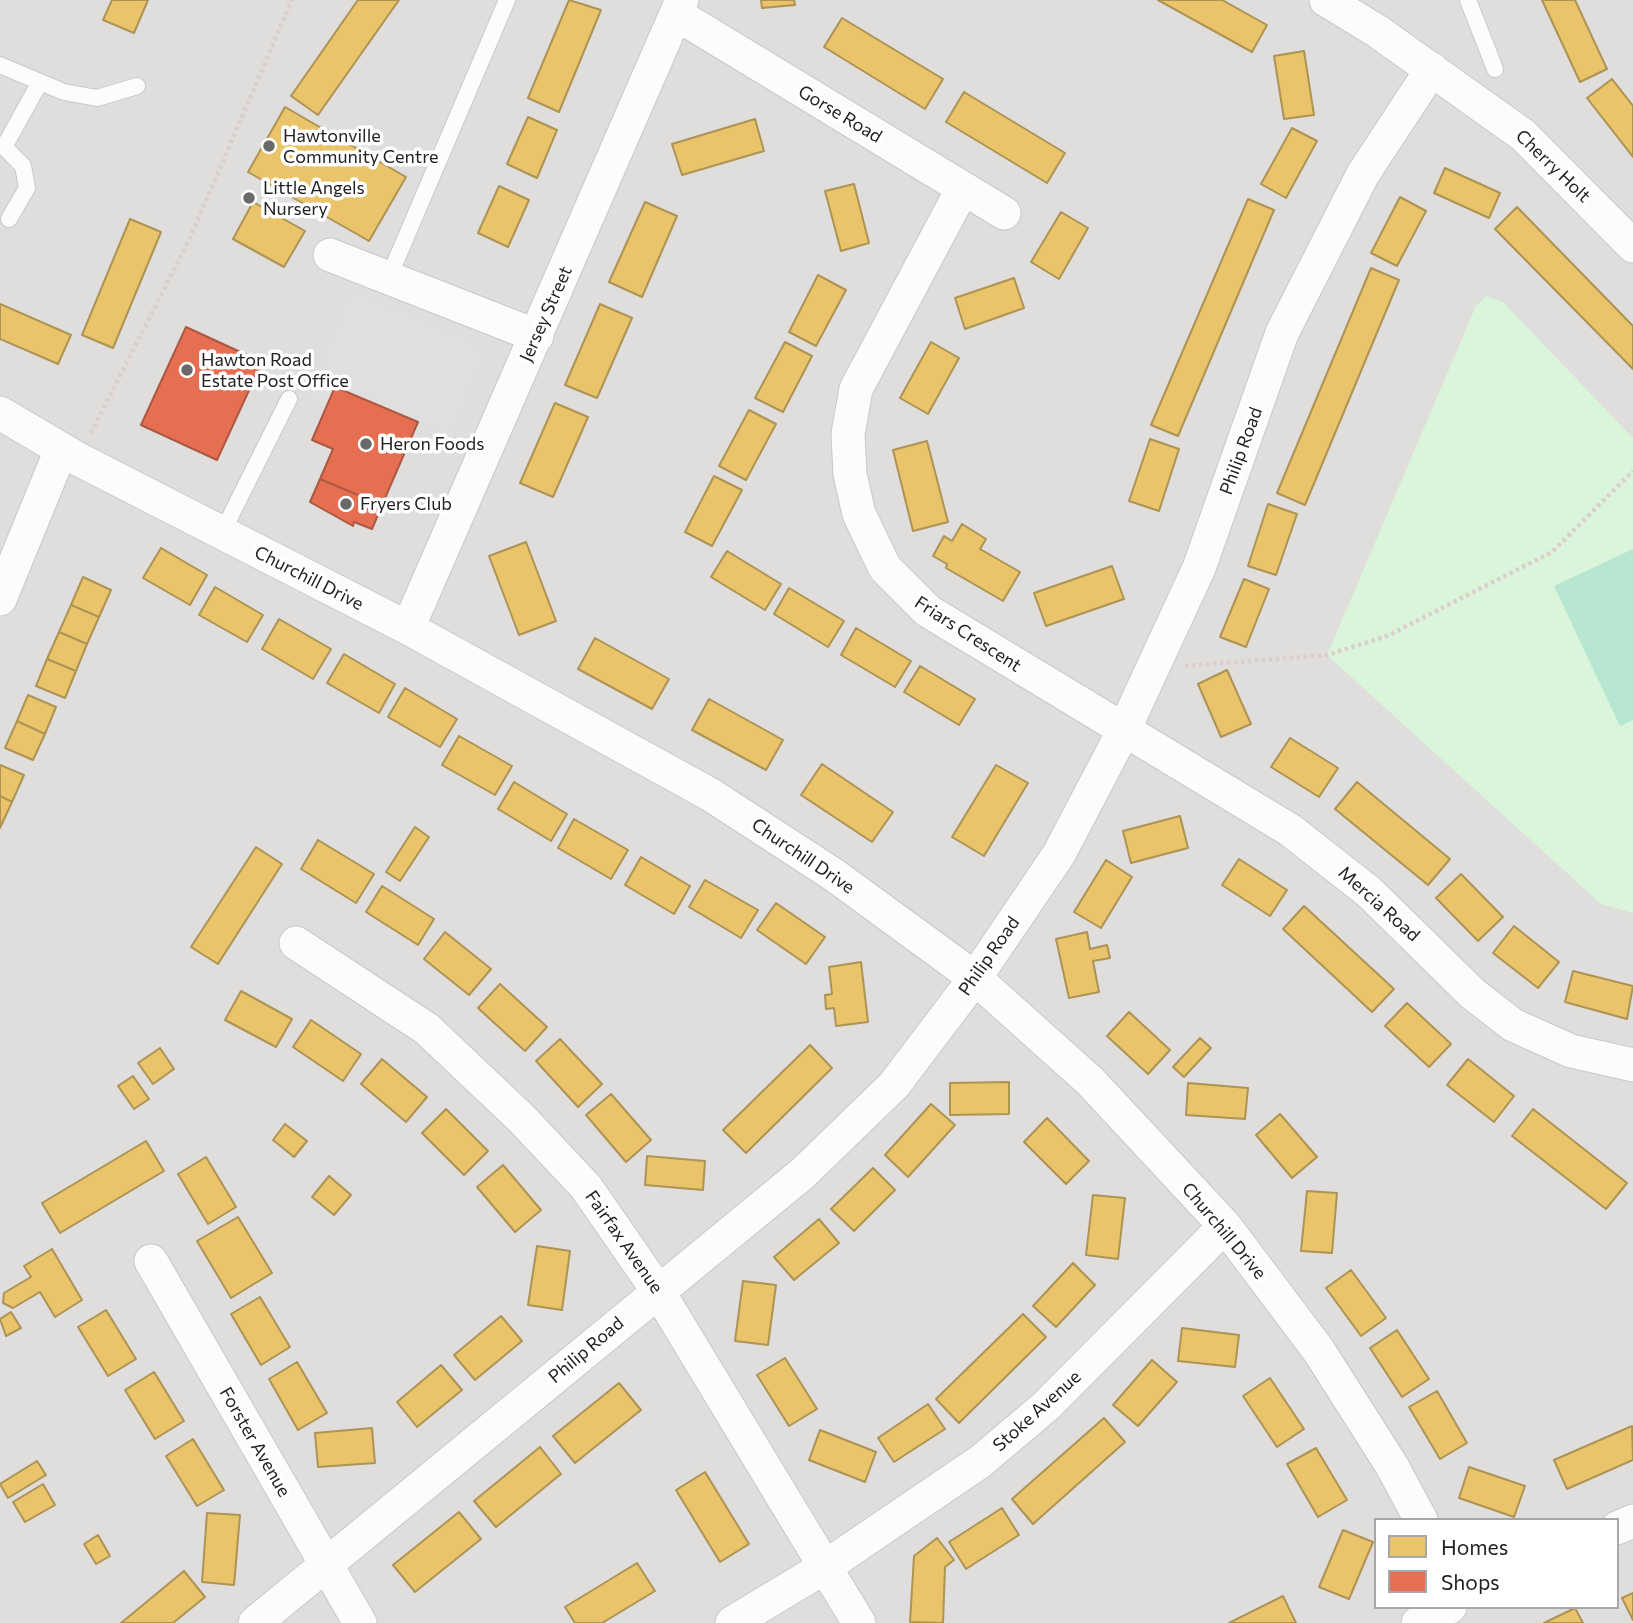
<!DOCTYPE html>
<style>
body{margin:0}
#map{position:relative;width:1633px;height:1623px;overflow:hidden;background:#f0eeeb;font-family:Commissioner,sans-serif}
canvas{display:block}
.legend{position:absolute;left:1374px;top:1518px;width:245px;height:91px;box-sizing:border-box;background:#fff;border:2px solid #a7a7a7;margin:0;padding:9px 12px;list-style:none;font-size:21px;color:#222}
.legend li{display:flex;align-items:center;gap:14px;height:35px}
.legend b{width:35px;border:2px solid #a7a7a7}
</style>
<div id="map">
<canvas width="1633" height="1623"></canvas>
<ul class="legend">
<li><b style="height:19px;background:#e9c46a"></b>Homes</li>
<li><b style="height:19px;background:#e76f51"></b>Shops</li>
</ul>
</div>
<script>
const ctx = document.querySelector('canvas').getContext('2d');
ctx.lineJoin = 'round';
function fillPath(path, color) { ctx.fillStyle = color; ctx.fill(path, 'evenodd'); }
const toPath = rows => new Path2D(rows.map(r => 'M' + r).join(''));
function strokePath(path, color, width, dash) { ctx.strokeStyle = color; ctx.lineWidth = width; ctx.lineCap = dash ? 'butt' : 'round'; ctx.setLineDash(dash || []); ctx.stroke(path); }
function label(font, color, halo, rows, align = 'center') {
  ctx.font = font + ' Commissioner,sans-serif'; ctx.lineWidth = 7; ctx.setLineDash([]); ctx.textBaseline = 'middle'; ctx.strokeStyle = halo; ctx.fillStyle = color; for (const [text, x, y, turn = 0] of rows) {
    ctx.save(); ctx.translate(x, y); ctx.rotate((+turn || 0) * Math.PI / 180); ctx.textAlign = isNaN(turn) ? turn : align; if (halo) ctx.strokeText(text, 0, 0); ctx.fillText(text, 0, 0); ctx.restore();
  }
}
fillPath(toPath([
 [0,0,1633,0,1633,1623,0,1623],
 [1376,1520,1617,1520,1617,1607,1376,1607]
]), '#dfdedc');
fillPath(toPath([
 [1486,296,1503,302,1633,438,1633,913,1601,904,1327,655,1476,306]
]), '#daf5da');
fillPath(toPath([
 [1633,549,1633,720,1620,726,1554,586]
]), '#b7e6d2');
fillPath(toPath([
 [351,286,476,342,482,357,482,367,452,437,336,387,326,408,304,399]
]), '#e0dfde');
const homes = toPath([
 [112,0,148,0,134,33,103,20,112,0],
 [358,0,399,0,318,115,291,96,358,0],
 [569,0,601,10,559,112,528,98,569,0],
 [761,0,794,0,795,5,762,8,761,0],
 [1158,0,1222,0,1267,25,1252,52,1158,0],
 [1542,0,1575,0,1607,69,1580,82,1542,0],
 [842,18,943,79,925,109,824,47,842,18],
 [1304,51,1314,115,1284,119,1274,56,1304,51],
 [1612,79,1633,106,1633,157,1587,98,1612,79],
 [964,92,1065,153,1047,183,946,122,964,92],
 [285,107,406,177,369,241,248,172,285,107],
 [528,117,557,130,537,178,507,164,528,117],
 [755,119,764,151,682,175,672,144,755,119],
 [1292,128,1317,141,1286,198,1261,184,1292,128],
 [1445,168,1500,193,1489,218,1434,193,1445,168],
 [854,184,869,243,841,251,825,191,854,184],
 [499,186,529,200,508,247,478,233,499,186],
 [1400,197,1426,211,1397,266,1371,253,1400,197],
 [1248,199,1274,210,1178,436,1151,425,1248,199],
 [253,202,305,231,284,267,233,239,253,202],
 [645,202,677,216,642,297,609,282,645,202],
 [1517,207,1633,326,1633,369,1495,229,1517,207],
 [1061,212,1088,228,1059,279,1031,262,1061,212],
 [130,219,161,232,113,348,82,335,130,219],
 [1371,268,1399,280,1305,505,1277,493,1371,268],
 [818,275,846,290,816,346,789,332,818,275],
 [1014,278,1024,308,965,329,955,298,1014,278],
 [0,304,71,335,58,364,0,339,0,304],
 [600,304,632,318,597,398,565,385,600,304],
 [785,342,812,356,783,412,755,398,785,342],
 [931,342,959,358,928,414,900,398,931,342],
 [555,403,588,417,553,497,520,483,555,403],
 [749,410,776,424,746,480,719,466,749,410],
 [1150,439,1179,449,1159,511,1129,501,1150,439],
 [927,441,948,522,913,531,893,450,927,441],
 [714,476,742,490,712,546,685,532,714,476],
 [1268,504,1297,514,1276,575,1248,566,1268,504],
 [962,524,986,539,980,549,1020,572,1003,601,946,568,947,564,933,556,944,536,952,541,962,524],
 [526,542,556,621,519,635,489,556,526,542],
 [161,548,207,575,190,605,143,578,161,548],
 [727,551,781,584,765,610,711,577,727,551],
 [1112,566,1124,599,1046,626,1034,593,1112,566],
 [83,577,111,590,99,617,71,605,83,577],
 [1244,579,1269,589,1246,647,1220,637,1244,579],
 [215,587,263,615,247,642,199,615,215,587],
 [789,588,844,621,828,647,774,614,789,588],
 [71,605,99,617,87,644,59,632,71,605],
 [279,619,331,649,313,679,262,649,279,619],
 [856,628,911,661,895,687,841,655,856,628],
 [59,632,87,644,76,671,47,659,59,632],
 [595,638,669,679,652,709,578,669,595,638],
 [344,654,395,684,379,713,327,683,344,654],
 [47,659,76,671,65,698,36,686,47,659],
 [920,666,975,699,959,725,904,692,920,666],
 [1227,670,1251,724,1221,737,1198,684,1227,670],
 [405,688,457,719,440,747,388,717,405,688],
 [28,695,56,707,45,734,17,721,28,695],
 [709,699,783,740,766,770,692,730,709,699],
 [17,721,45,734,33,760,5,748,17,721],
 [459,736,512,766,495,795,442,765,459,736],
 [1290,738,1338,768,1319,797,1271,767,1290,738],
 [822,764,893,812,872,842,801,795,822,764],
 [0,765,24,775,12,802,0,796,0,765],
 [996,765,1028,783,984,856,952,837,996,765],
 [514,782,567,814,551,841,498,809,514,782],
 [1357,782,1450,859,1428,885,1335,809,1357,782],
 [0,796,12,802,0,828,0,796],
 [1180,816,1188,848,1131,863,1123,831,1180,816],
 [574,819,628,850,611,879,558,848,574,819],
 [415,827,429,837,400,881,386,872,415,827],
 [318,840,374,874,356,903,301,869,318,840],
 [256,847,282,864,218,964,191,947,256,847],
 [641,857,690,886,674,914,625,885,641,857],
 [1239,859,1287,890,1270,916,1222,885,1239,859],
 [1106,860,1132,877,1101,928,1074,912,1106,860],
 [1461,874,1503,917,1478,941,1436,898,1461,874],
 [705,880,758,910,741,938,689,907,705,880],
 [382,886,434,919,418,945,366,912,382,886],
 [776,903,825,937,806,964,757,930,776,903],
 [1304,906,1394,989,1372,1012,1283,929,1304,906],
 [1514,926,1559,962,1538,988,1493,953,1514,926],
 [445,932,491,969,469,995,424,959,445,932],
 [1087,932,1090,949,1107,945,1110,958,1093,961,1099,992,1069,998,1056,939,1087,932],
 [861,962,868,1022,836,1026,834,1008,826,1009,825,995,832,994,829,967,861,962],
 [1573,971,1633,986,1627,1019,1565,1002,1573,971],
 [500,984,547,1027,525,1051,478,1008,500,984],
 [241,991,292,1019,276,1047,225,1020,241,991],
 [1407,1003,1451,1044,1429,1067,1385,1026,1407,1003],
 [1129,1012,1170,1050,1148,1074,1107,1036,1129,1012],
 [311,1020,361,1054,343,1081,293,1047,311,1020],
 [1200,1038,1211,1048,1184,1077,1173,1067,1200,1038],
 [560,1039,602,1084,578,1107,536,1061,560,1039],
 [810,1045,832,1068,746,1153,723,1130,810,1045],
 [160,1048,174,1069,153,1084,138,1063,160,1048],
 [382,1059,427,1097,406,1122,361,1084,382,1059],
 [1468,1059,1514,1096,1494,1122,1447,1085,1468,1059],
 [133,1076,149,1099,134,1109,118,1086,133,1076],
 [1009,1082,1009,1114,950,1115,950,1083,1009,1082],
 [1188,1083,1248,1088,1245,1119,1186,1115,1188,1083],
 [611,1094,651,1140,626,1162,586,1115,611,1094],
 [931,1104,955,1125,908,1177,885,1155,931,1104],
 [446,1109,488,1151,464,1175,422,1133,446,1109],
 [1533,1109,1627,1183,1606,1209,1512,1136,1533,1109],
 [1280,1114,1317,1157,1292,1178,1256,1135,1280,1114],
 [1047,1118,1089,1161,1066,1184,1024,1142,1047,1118],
 [285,1124,307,1141,294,1157,273,1140,285,1124],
 [146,1141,164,1171,60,1233,42,1203,146,1141],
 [647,1156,705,1161,703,1190,645,1185,647,1156],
 [206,1157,236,1207,208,1224,178,1174,206,1157],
 [503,1165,541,1210,515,1232,477,1187,503,1165],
 [873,1168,895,1190,854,1231,831,1209,873,1168],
 [329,1176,351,1195,334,1215,312,1197,329,1176],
 [1307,1191,1337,1193,1332,1253,1301,1251,1307,1191],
 [1093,1195,1125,1198,1118,1259,1086,1255,1093,1195],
 [238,1217,272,1273,231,1298,197,1241,238,1217],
 [819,1219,839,1243,794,1280,774,1257,819,1219],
 [537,1246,570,1251,562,1310,528,1305,537,1246],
 [52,1249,82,1300,55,1317,40,1292,13,1308,3,1303,4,1293,31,1277,24,1266,52,1249],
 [1073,1263,1095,1285,1056,1327,1033,1306,1073,1263],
 [1351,1270,1386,1318,1361,1336,1326,1288,1351,1270],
 [743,1281,776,1285,768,1345,735,1341,743,1281],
 [260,1297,290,1347,261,1365,231,1314,260,1297],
 [106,1310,136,1359,108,1376,78,1327,106,1310],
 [11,1312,21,1328,6,1336,0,1319,11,1312],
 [1023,1314,1046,1337,959,1423,936,1399,1023,1314],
 [501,1316,522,1341,475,1380,454,1355,501,1316],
 [1182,1328,1239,1335,1235,1367,1178,1361,1182,1328],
 [1397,1330,1429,1379,1402,1397,1370,1348,1397,1330],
 [785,1358,817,1409,789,1426,757,1375,785,1358],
 [1152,1360,1177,1382,1138,1426,1113,1405,1152,1360],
 [297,1362,327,1413,298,1430,269,1379,297,1362],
 [441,1365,462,1390,417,1427,397,1402,441,1365],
 [154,1372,184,1421,155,1439,125,1390,154,1372],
 [1270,1378,1304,1429,1277,1447,1243,1396,1270,1378],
 [619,1383,641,1410,575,1463,553,1436,619,1383],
 [1437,1391,1467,1443,1440,1459,1409,1407,1437,1391],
 [928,1404,945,1429,894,1462,878,1438,928,1404],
 [1104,1418,1125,1442,1033,1524,1012,1499,1104,1418],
 [1632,1426,1633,1460,1567,1489,1554,1460,1632,1426],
 [372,1428,375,1463,318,1467,315,1433,372,1428],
 [820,1430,876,1452,865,1482,809,1460,820,1430],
 [193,1439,224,1490,197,1506,166,1456,193,1439],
 [540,1447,561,1474,496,1527,474,1501,540,1447],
 [1316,1448,1347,1500,1318,1517,1287,1464,1316,1448],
 [37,1461,46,1475,8,1498,0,1484,37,1461],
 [1469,1467,1525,1486,1514,1517,1459,1498,1469,1467],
 [705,1472,749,1544,720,1562,676,1490,705,1472],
 [43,1484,55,1505,25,1522,13,1502,43,1484],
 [1002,1508,1019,1535,966,1569,949,1542,1002,1508],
 [459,1512,481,1539,415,1592,393,1565,459,1512],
 [207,1513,240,1515,234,1585,202,1582,207,1513],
 [1343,1530,1373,1542,1349,1599,1319,1587,1343,1530],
 [98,1535,110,1556,96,1564,84,1544,98,1535],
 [937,1538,954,1560,945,1567,943,1623,910,1622,914,1556,937,1538],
 [637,1563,655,1591,602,1623,575,1623,565,1607,637,1563],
 [184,1571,205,1597,173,1623,121,1623,184,1571],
 [1633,1593,1633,1620,1622,1598,1633,1593],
 [1283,1596,1296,1623,1229,1623,1283,1596],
 [1575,1608,1583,1623,1544,1623,1575,1608]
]);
fillPath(homes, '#e9c46a');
strokePath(homes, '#ad9354', 2);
const shops = toPath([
 [186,327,262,362,217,460,141,425,186,327],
 [335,387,418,422,382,505,320,479,333,449,312,440,335,387],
 [320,479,382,505,372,529,354,522,353,526,310,502,320,479]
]);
fillPath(shops, '#e76f51');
strokePath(shops, '#ac5843', 2);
const service = toPath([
 [1468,0,1495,69],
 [0,65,64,92,97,98,137,86],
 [9,219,27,188,23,166,4,147,40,82],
 [389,277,507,0],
 [222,533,289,399]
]);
const minor = toPath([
 [1326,0,1377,31,1523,135,1633,246],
 [676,14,1004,213],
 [963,188,856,389,848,434,850,474,859,514,885,568,928,611,1290,830,1369,892,1473,994,1513,1025,1571,1051,1633,1065],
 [330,255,537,336],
 [0,413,78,459,408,628,711,795,834,875,975,978,1090,1081,1225,1226,1319,1351,1392,1466,1421,1520],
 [0,599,61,450],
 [408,628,682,0],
 [296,943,427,1029,522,1119,586,1187,658,1291,859,1623],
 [151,1261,360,1623],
 [1617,1528,1633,1521],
 [255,1623,802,1174,894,1085,975,978,1059,854,1123,732,1199,568,1282,333,1363,174,1432,69],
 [732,1623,825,1567,981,1461,1046,1406,1225,1226],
 [1418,1623,1450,1607]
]);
strokePath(service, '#c9c8c7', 18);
strokePath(minor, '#c9c8c7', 35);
strokePath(toPath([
 [91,433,190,238,292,0],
 [1185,666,1327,655,1387,636,1552,552,1633,471]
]), '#dccecd', 4.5, [3.5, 3.5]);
strokePath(service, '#fdfcfc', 16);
strokePath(minor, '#fdfcfc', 33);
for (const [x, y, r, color] of [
 [269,146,7,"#6a6968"],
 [249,198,7,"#6a6968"],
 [187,370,7,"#6a6968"],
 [366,444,7,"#6a6968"],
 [346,504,7,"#6a6968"]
]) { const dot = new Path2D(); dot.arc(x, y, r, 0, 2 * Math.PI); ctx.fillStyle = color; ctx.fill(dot); strokePath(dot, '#fff', 2.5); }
label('18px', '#222', '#fff', [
 ["Gorse Road",840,114,31],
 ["Cherry Holt",1553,166,44],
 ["Jersey Street",546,314,-66],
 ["Philip Road",1241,451,-70],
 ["Churchill Drive",309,578,27],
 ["Friars Crescent",968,634,33],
 ["Churchill Drive",803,856,34],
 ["Mercia Road",1379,904,42],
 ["Philip Road",989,956,-55],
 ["Churchill Drive",1224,1231,50],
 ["Fairfax Avenue",624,1242,55],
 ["Philip Road",586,1350,-40],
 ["Stoke Avenue",1037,1411,-42],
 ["Forster Avenue",255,1442,60]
]);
label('18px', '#222', '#fff', [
 ["Hawtonville",283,136],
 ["Community Centre",283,157],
 ["Little Angels",263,188],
 ["Nursery",263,209],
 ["Hawton Road",201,360],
 ["Estate Post Office",201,381],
 ["Heron Foods",380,444],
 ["Fryers Club",360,504]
], 'left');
</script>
